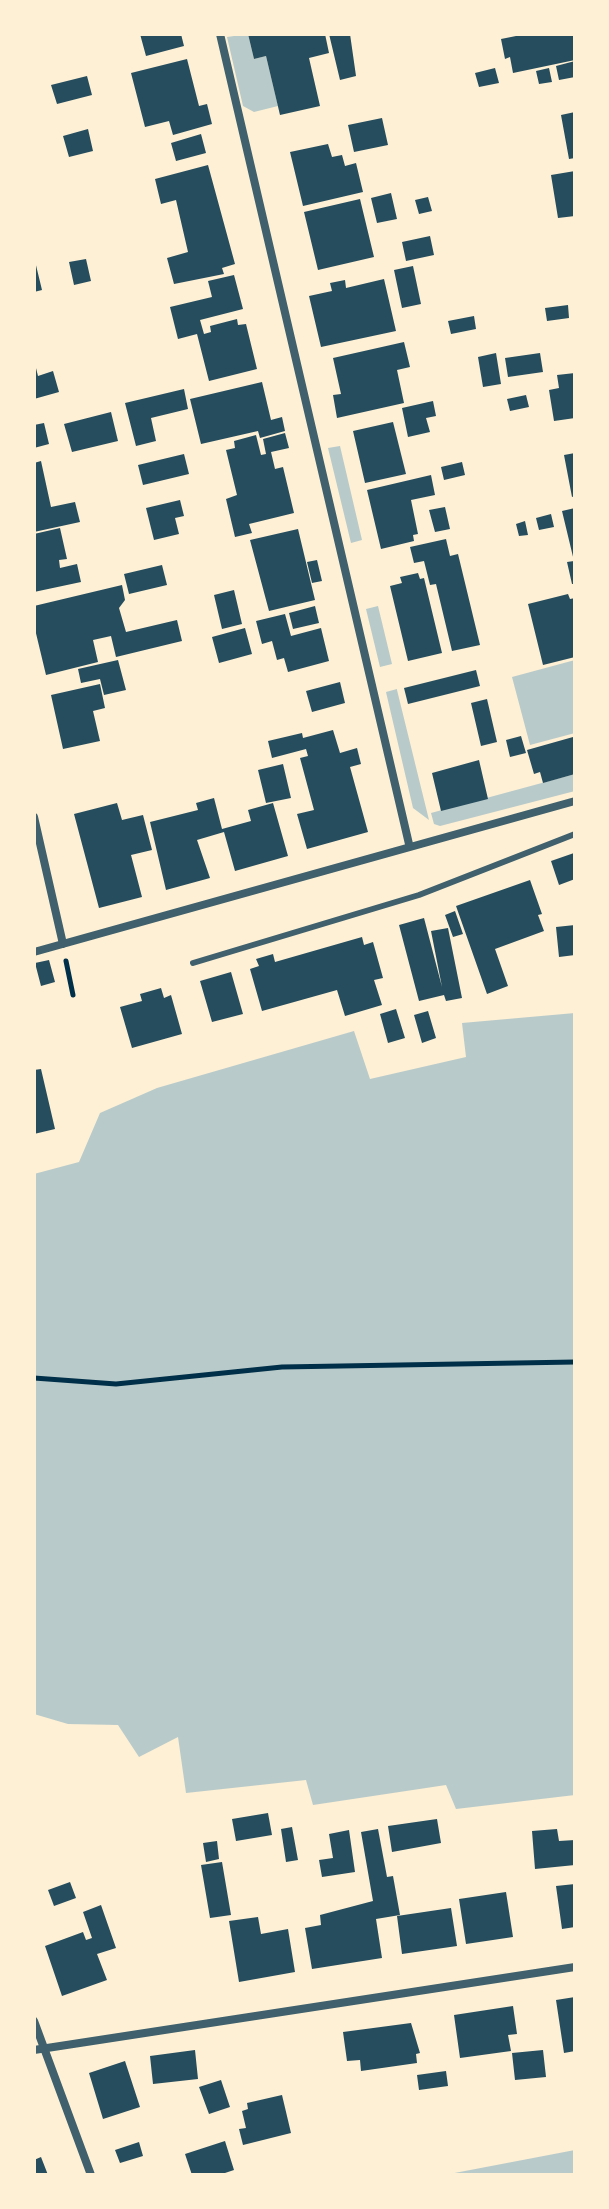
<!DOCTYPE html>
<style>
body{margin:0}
#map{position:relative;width:609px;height:2209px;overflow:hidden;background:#fdf0d5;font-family:Georgia,serif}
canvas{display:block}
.frame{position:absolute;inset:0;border:36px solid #fdf0d5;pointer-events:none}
</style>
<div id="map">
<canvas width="609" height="2209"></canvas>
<div class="frame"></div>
</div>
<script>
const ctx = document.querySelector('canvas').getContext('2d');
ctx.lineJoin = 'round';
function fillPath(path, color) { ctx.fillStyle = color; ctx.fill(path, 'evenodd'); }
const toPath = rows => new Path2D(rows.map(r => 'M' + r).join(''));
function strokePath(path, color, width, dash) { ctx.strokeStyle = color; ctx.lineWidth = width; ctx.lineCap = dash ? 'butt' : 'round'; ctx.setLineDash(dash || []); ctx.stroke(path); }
fillPath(toPath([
 [248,34,254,59,266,56,278,106,254,112,243,106,227,37],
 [340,446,362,540,351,543,328,448],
 [378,606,392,664,380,667,366,609],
 [575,660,575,733,530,745,512,677],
 [397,689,397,690,429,820,413,808,386,692],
 [575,774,575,791,440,826,434,824,431,813],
 [575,1013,575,1795,456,1809,446,1785,313,1805,306,1780,186,1793,178,1737,139,1757,118,1725,68,1724,34,1714,34,1174,79,1162,100,1113,157,1088,354,1031,370,1079,466,1057,462,1023],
 [575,2150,575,2175,444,2175]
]), '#b9caca');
fillPath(toPath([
 [140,34,181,34,184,46,146,56],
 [248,34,325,34,329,53,309,58,320,106,280,115,266,56,254,59],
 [329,34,350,34,356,76,340,80],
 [526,34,575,34,575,60,513,73,510,57,505,59,501,39],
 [187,59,199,106,207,104,212,124,173,135,169,121,145,127,131,73],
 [575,61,575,77,559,80,556,66],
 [495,68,499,83,479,87,475,73],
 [549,68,552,82,539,84,536,71],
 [87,76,92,95,57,104,51,85],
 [575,112,575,158,569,159,561,115],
 [382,118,388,145,354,152,348,125],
 [88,129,93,151,69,157,63,136],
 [201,134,206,153,176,161,171,143],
 [328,144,332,157,342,155,345,166,356,163,363,192,303,206,290,152],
 [208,165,235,264,222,268,224,274,174,284,167,258,188,252,176,200,161,204,155,179],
 [575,171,575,216,558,218,551,175],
 [391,193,397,219,377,223,371,198],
 [428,197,432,211,419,214,415,200],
 [360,199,374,257,318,270,304,212],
 [430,236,434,255,406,261,402,242],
 [34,257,42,290,34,292],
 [86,259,91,281,74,285,69,262],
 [413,266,421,304,402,308,394,270],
 [234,275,243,309,200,320,204,334,211,332,210,326,237,319,238,325,246,324,257,369,209,381,197,334,178,339,170,307,212,297,208,281],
 [384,279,396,331,321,347,309,296,332,291,330,283,345,280,346,288],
 [568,305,569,318,547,321,545,308],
 [474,316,476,329,451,334,448,321],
 [404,342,410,367,397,370,404,403,337,418,333,395,341,394,333,358],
 [496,353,501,384,483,387,478,357],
 [540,353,543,372,508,377,505,358],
 [35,364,38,376,53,371,59,392,34,399],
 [575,373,575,418,554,421,549,390,559,388,557,375],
 [262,382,271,420,282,417,285,431,260,438,258,431,201,444,190,399],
 [184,389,188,409,151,418,156,441,136,446,125,403],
 [526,395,529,407,510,411,507,399],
 [433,401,436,416,426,418,430,432,408,437,402,408],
 [111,412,118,441,72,452,64,424],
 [393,422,406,474,365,483,353,431],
 [44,423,49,444,34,448,34,425],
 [285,433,289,448,271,452,275,469,283,467,294,513,249,524,252,533,235,537,226,499,237,495,226,450,235,448,234,441,256,435,261,455,266,454,263,439],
 [575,453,575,496,572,497,564,455],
 [184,454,189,474,143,485,138,465],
 [41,461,51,507,75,502,80,522,34,532,34,463],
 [462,462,465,475,444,480,441,467],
 [431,475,435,495,411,500,418,534,413,535,414,541,381,549,367,490],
 [180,500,184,516,175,518,179,534,154,540,146,508],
 [445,507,450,529,435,532,429,510],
 [575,508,575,584,572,584,567,562,574,561,562,511],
 [551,514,554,527,539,530,536,518],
 [525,521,528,535,519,536,516,524],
 [60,528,67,559,59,560,60,568,77,564,81,582,34,592,34,534],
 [298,529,315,600,269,611,250,540],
 [446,539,450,556,458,554,480,645,452,651,436,584,430,585,424,561,414,563,410,547],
 [317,560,322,581,312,583,307,562],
 [162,565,167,585,129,594,124,574],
 [418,573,420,579,424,578,442,653,408,661,390,586,402,583,400,577],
 [122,585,125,600,119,608,126,632,177,620,182,641,116,657,111,636,93,640,98,662,46,675,34,625,34,606],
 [234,590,242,624,222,629,214,595],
 [568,594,570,599,575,598,575,657,543,665,528,604],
 [315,606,319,623,293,629,289,613],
 [285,614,291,636,321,628,329,661,288,672,284,658,277,660,272,641,262,644,256,621],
 [245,628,252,654,219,663,212,637],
 [118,660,126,690,104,695,100,679,81,683,78,669],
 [476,670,480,686,408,704,404,688],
 [340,682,345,703,312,712,306,691],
 [100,684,105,708,93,711,100,741,63,749,51,695],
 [487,699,497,742,481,746,471,703],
 [333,730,340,753,357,748,361,764,350,767,368,832,307,849,297,814,314,810,300,758,308,756,306,749,272,758,268,741,302,733,303,738],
 [521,736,526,753,510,757,506,740],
 [573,737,575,774,543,783,540,772,534,774,527,750],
 [479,760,488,799,441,811,432,773],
 [283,764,291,798,266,803,258,770],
 [214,798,222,829,251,821,248,810,273,803,288,856,235,871,224,832,197,840,210,878,166,890,150,822,198,810,196,803],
 [117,803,122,820,143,815,152,850,131,855,142,897,99,908,74,814],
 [574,853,575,879,559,885,551,861],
 [530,880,542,914,538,915,544,931,495,949,508,986,487,994,456,906],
 [455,911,463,934,453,937,445,915],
 [424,918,442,987,431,931,448,928,462,998,446,1001,444,995,419,1001,399,925],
 [575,925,575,955,559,957,556,927],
 [362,937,364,945,373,942,383,978,374,980,382,1005,345,1016,337,990,262,1011,250,969,259,966,256,959,273,954,275,962],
 [49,960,55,982,41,986,35,963],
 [231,972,243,1014,212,1022,200,981],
 [161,988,164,998,171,995,182,1034,132,1048,120,1007,142,1001,140,994],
 [396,1009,405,1038,388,1043,380,1014],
 [428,1011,436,1038,422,1043,414,1015],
 [41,1069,55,1129,34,1134,34,1070],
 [268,1813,272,1835,236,1841,232,1819],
 [437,1819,441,1843,392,1852,388,1826],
 [292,1827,298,1860,286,1862,281,1829],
 [378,1829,387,1877,393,1876,400,1915,376,1919,382,1958,312,1969,305,1928,321,1925,320,1915,373,1901,361,1832],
 [557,1829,559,1841,575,1840,575,1865,535,1869,532,1831],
 [349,1830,355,1872,322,1877,319,1860,333,1858,329,1834],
 [217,1841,219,1859,206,1862,203,1843],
 [222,1862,231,1915,210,1918,201,1865],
 [70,1882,76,1898,54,1906,48,1890],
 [575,1884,575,1927,562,1929,556,1886],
 [506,1892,513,1937,466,1944,459,1899],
 [101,1905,116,1948,97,1954,107,1980,62,1996,45,1946,83,1932,86,1940,92,1938,83,1912],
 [451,1908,457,1946,402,1954,397,1916],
 [258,1917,261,1934,288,1929,295,1972,239,1982,229,1921],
 [575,1997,575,2051,564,2053,556,2000],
 [513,2006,517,2034,508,2035,511,2051,460,2058,454,2015],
 [411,2023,420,2053,416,2054,417,2063,361,2071,360,2060,347,2061,343,2032],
 [195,2050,198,2079,153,2084,150,2056],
 [543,2050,546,2077,515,2080,512,2053],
 [125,2061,140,2107,103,2119,89,2073],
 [446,2071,448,2086,419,2090,417,2075],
 [221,2080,230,2107,209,2114,199,2087],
 [282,2095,291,2133,243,2145,239,2129,246,2128,242,2111,248,2109,247,2103],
 [225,2141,234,2170,219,2175,192,2175,185,2154],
 [139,2142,143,2156,120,2163,115,2150],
 [41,2157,48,2175,34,2175,34,2160]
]), '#264d5e');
strokePath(toPath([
 [66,961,73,995],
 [34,1378,116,1384,282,1367,575,1362]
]), '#003049', 5);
strokePath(toPath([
 [193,963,419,895,575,834]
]), '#3f606c', 6);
strokePath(toPath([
 [220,34,409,844],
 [34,817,63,944],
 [34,952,575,801],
 [34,2021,91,2175],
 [34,2050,575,1967]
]), '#3f606c', 8);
</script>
